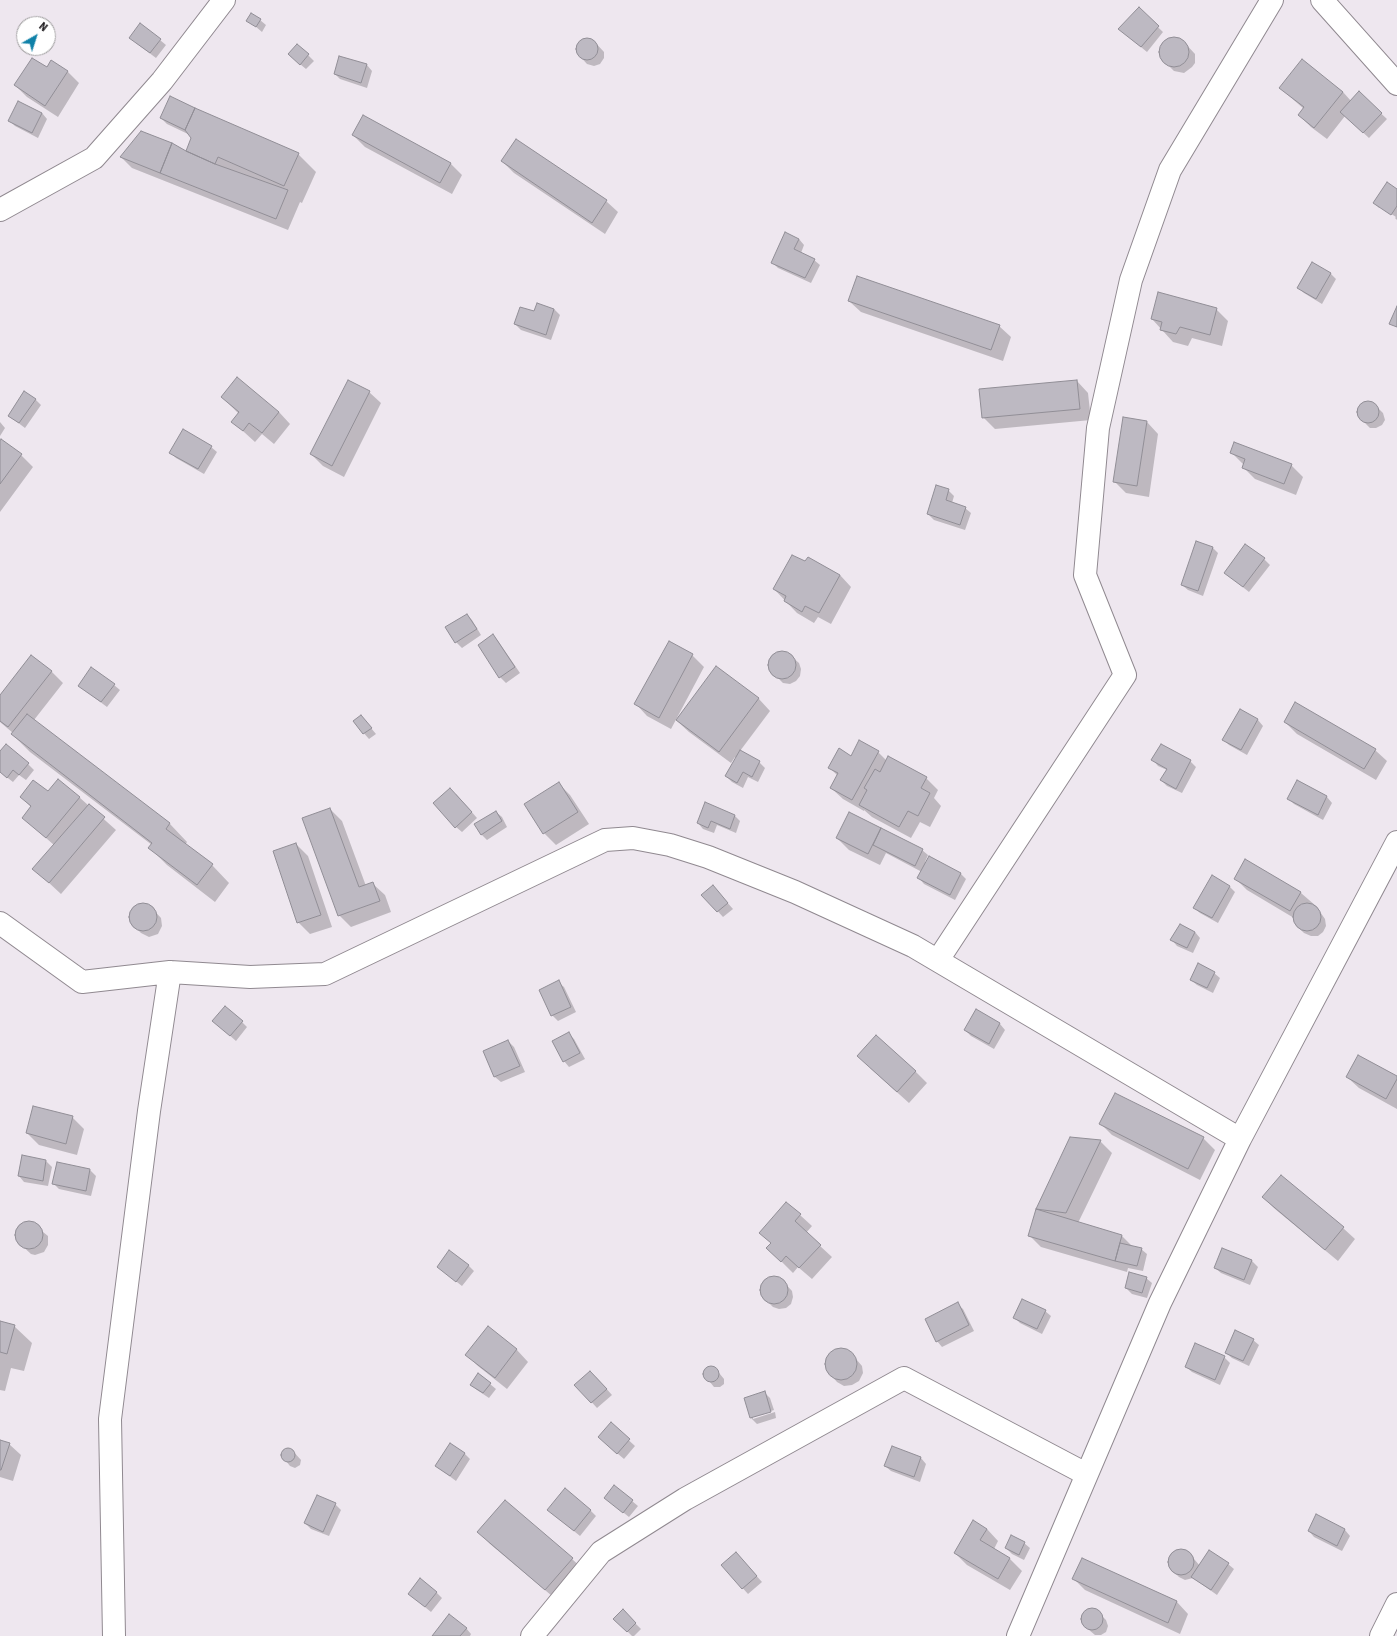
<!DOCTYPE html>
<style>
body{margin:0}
#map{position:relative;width:1397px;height:1636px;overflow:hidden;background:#eee7ef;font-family:"Source Sans 3",sans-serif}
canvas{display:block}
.north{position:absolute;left:16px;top:16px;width:40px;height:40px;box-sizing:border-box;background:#fff;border:1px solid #9f9e9f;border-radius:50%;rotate:39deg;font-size:11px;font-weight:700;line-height:16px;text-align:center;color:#100d10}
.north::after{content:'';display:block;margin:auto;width:14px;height:18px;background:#0f81a8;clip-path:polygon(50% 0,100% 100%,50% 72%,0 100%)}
</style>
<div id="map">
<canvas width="1397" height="1636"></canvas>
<div class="north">N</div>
</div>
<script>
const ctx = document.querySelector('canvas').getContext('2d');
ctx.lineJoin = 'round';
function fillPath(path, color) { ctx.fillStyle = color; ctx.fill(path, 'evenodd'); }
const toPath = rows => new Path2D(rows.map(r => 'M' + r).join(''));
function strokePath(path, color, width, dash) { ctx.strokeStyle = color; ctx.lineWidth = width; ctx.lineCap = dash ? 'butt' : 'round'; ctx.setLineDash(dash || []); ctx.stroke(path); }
fillPath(toPath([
 [1139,9,1163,32,1147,52,1125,34],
 [248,20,260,20,266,25,262,32],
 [1175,37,1183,41,1195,54,1195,63,1192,67,1184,73,1174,71,1161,58,1160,53,1163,43,1167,40],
 [587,38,593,40,604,52,604,58,600,64,594,66,587,64,577,53,577,46,580,41],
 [160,40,166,45,156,58,136,43],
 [308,55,314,61,306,69,295,60],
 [51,61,68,72,79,83,58,117,27,97,15,85,47,68],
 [1302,61,1343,92,1351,101,1359,93,1387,119,1369,138,1345,116,1327,139,1311,127,1299,115,1304,109,1280,88],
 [367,65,372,71,367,88,340,79,335,74],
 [42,113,47,119,38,138,15,126,10,121],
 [161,118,298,154,316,172,302,203,300,202,288,230,132,168,121,157,190,154,193,138,190,135,167,124],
 [353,135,451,164,462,175,452,194,365,147],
 [502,161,606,201,618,212,605,234,514,173],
 [1397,190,1397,220,1395,218,1396,217,1379,206,1379,208,1375,203],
 [799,239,804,245,801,253,814,260,820,265,811,283,778,268,772,262],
 [1312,263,1331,274,1336,279,1322,304,1304,293,1298,287],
 [849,301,999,326,1011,337,1003,361,861,312],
 [554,309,560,315,551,340,521,330,515,324,535,313],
 [1216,309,1228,321,1222,346,1192,338,1188,346,1173,342,1152,319],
 [1077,381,1088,393,1091,420,995,429,983,417],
 [369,392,381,403,344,477,323,466,311,454],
 [222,397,279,412,290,424,274,444,262,434,255,442,233,422,239,414],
 [35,399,41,405,25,428,9,416],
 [1366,402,1372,402,1383,413,1385,420,1382,425,1376,428,1370,428,1359,417,1357,411,1360,404],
 [0,422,5,428,0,436],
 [1147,422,1158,434,1149,497,1126,493,1114,481],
 [0,442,21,455,33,467,0,512],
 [211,447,217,452,204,474,176,458,171,453],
 [1231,452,1291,465,1303,477,1296,495,1255,479,1243,467,1244,465],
 [948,490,954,496,952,503,965,508,971,513,965,530,934,520,928,514],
 [1197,542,1213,548,1218,553,1203,596,1188,590,1182,585],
 [1264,559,1270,565,1249,592,1225,573],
 [840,575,851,587,831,624,818,617,814,623,797,613,774,589],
 [467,615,472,620,481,635,462,648,456,642],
 [493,635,498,641,520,673,506,683,500,677],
 [780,652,787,653,792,657,799,663,801,669,800,676,796,681,790,684,783,683,772,672,769,666,770,660,774,654],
 [692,655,704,667,671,729,647,716,636,704],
 [717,668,759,699,770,711,740,751,759,762,765,768,758,782,748,777,743,788,732,782,726,776,737,758,735,757,731,763,689,732,676,720],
 [51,671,63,683,34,720,170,824,187,842,185,845,212,865,229,883,215,902,167,865,150,848,152,845,30,752,12,734,13,733,0,722,0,697],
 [114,685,120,690,107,707,79,686],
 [1240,710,1258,720,1263,726,1247,755,1229,745,1224,740],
 [361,716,376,734,369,739,354,722],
 [1285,722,1375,750,1387,761,1376,780,1297,734],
 [878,752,887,761,926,778,938,790,934,798,941,806,930,827,920,822,911,838,872,817,864,810,864,811,843,799,831,788,838,776,829,767,851,757],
 [0,753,28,764,34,770,26,780,19,775,13,782,0,772],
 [1153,760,1190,761,1196,767,1182,793,1167,786,1161,780,1167,770,1158,766],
 [1298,781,1327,797,1332,803,1323,820,1294,804,1289,799],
 [559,784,570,795,589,824,556,845,544,833],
 [48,793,79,797,116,830,61,894,34,869,54,845,23,818,31,807,21,797],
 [456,794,477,818,462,832,456,827],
 [330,809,342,821,366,886,373,884,385,895,391,912,351,927,339,915],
 [496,812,502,817,507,827,487,840,481,834],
 [850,813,922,850,928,855,925,862,961,874,966,879,955,900,924,884,919,878,922,872,886,853,880,865,849,850,837,838],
 [735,816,740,821,736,833,717,825,714,833,703,829,698,823],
 [296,844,308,856,332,927,310,934,298,922],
 [1245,861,1301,893,1316,906,1325,919,1326,926,1323,932,1318,936,1311,936,1304,933,1298,927,1294,918,1247,890,1235,878],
 [1229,886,1235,892,1218,923,1200,913,1194,908],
 [718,892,733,909,723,917,703,895],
 [142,904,150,906,161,918,162,926,158,934,149,937,141,933,135,927,130,919,131,911,138,905],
 [1195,932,1200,938,1193,953,1177,946,1172,940],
 [1214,973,1220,978,1213,993,1197,985,1191,980],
 [558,982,564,987,576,1012,558,1021,552,1015],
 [976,1011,1000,1024,1005,1030,994,1049,971,1036,965,1030],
 [242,1022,247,1027,236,1041,219,1026],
 [569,1034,574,1039,585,1059,569,1067,564,1061],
 [508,1041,514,1047,525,1072,501,1082,495,1077,484,1052],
 [870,1068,915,1071,927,1083,909,1103],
 [1347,1077,1397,1077,1397,1109,1359,1088],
 [1115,1094,1203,1138,1215,1150,1200,1180,1112,1135,1100,1123],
 [72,1117,84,1129,77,1155,39,1145,27,1133],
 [1071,1138,1100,1141,1112,1153,1078,1223,1122,1236,1133,1247,1141,1249,1147,1254,1143,1271,1128,1268,1127,1272,1041,1247,1029,1235,1037,1209],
 [22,1156,46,1161,52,1167,48,1186,24,1182,19,1176],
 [58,1163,90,1170,96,1176,91,1196,59,1189,53,1183],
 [1263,1197,1343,1228,1355,1239,1338,1261,1275,1209],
 [800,1215,812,1226,806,1233,832,1257,812,1279,798,1267,793,1273,778,1258,772,1244,761,1233],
 [24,1223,32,1223,48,1236,48,1245,44,1252,35,1255,31,1254,18,1242,16,1233,17,1229],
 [1222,1249,1252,1261,1258,1267,1250,1285,1221,1273,1215,1268],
 [468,1265,474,1271,462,1286,444,1272],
 [775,1277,781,1279,792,1291,793,1297,791,1304,786,1308,779,1309,773,1307,762,1296,761,1289,763,1283,768,1278],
 [1146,1278,1152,1283,1147,1298,1132,1294,1126,1288],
 [957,1304,963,1309,974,1331,942,1347,937,1341],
 [1045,1311,1051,1316,1042,1334,1020,1323,1014,1317],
 [0,1322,14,1326,32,1343,24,1371,11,1368,5,1391,0,1390],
 [488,1327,517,1350,528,1362,507,1389,478,1366,466,1354],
 [1253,1340,1259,1345,1249,1366,1232,1358,1226,1353],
 [836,1349,844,1349,851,1353,862,1366,863,1373,859,1381,852,1385,844,1386,837,1382,826,1369,826,1362,829,1354],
 [1224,1357,1230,1363,1220,1385,1192,1372,1186,1367],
 [710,1368,715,1368,724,1379,724,1384,720,1387,714,1387,705,1376,705,1371],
 [596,1377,612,1395,597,1408,576,1385],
 [490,1384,496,1389,489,1398,477,1390,471,1385],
 [765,1393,770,1398,774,1410,753,1417,753,1419,775,1412,776,1418,757,1424,751,1418,745,1398],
 [611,1424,635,1446,624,1459,605,1443],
 [0,1441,9,1444,21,1455,13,1481,0,1477],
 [893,1447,921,1458,926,1464,920,1482,891,1471,885,1466],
 [287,1448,292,1450,301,1460,300,1465,295,1468,290,1466,282,1456,283,1451],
 [464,1453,470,1459,456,1481,436,1466],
 [605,1498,632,1501,638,1506,629,1517],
 [335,1504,341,1510,329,1536,311,1529,305,1523],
 [548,1510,590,1510,596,1516,580,1536],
 [1317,1515,1345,1530,1350,1536,1342,1551,1314,1537,1309,1531],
 [987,1529,998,1541,994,1549,1010,1559,1022,1571,1010,1590,967,1565,955,1553],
 [479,1532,572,1559,584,1570,558,1601,490,1544],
 [1024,1543,1030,1548,1024,1560,1012,1554,1006,1548],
 [1177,1550,1183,1550,1189,1553,1200,1566,1228,1564,1234,1569,1217,1595,1193,1578,1185,1580,1179,1577,1173,1571,1170,1565,1169,1559,1172,1554],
 [736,1553,762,1582,748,1594,722,1565],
 [1083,1559,1177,1602,1188,1614,1180,1634,1085,1590,1074,1579],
 [436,1592,442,1598,431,1612,409,1594],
 [1089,1609,1095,1609,1106,1620,1108,1626,1106,1632,1101,1635,1095,1635,1083,1625,1081,1619,1084,1613],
 [623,1611,641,1629,634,1636,632,1636,615,1619],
 [466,1628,471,1634,470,1636,434,1636]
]), '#0003');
const building = toPath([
 [1139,7,1159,26,1141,47,1118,29,1139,7],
 [251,13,261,19,256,27,246,21,251,13],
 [140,23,161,39,150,53,129,38,140,23],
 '1159 52a15 15 0 1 1 30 0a15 15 0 1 1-30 0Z',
 '576 49a11 11 0 1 1 22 0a11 11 0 1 1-22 0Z',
 [297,44,309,54,300,65,288,54,297,44],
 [339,56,367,64,361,83,334,74,339,56],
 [32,58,47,67,51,60,68,71,45,106,14,85,32,58],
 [1302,59,1343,92,1314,128,1298,115,1304,107,1279,88,1302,59],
 [1359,91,1382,113,1363,133,1340,112,1359,91],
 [170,96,195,108,185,130,160,118,170,96],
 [18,101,42,113,32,133,8,121,18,101],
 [195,108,299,153,284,186,218,157,215,164,186,151,191,138,185,130,195,108],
 [363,115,451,163,440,183,352,135,363,115],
 [141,131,172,143,160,173,120,157,141,131],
 [516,139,607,200,592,223,501,161,516,139],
 [172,143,186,151,215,164,288,190,276,219,160,173,172,143],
 [1387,182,1397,189,1397,206,1391,215,1373,203,1387,182],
 [785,232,799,239,794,249,815,259,805,278,771,263,785,232],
 [1312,262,1331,273,1316,299,1297,288,1312,262],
 [857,276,1000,325,991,350,848,301,857,276],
 [1158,292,1217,308,1210,335,1180,327,1176,334,1160,330,1162,322,1151,319,1158,292],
 [537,303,554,309,546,335,514,324,520,307,534,311,537,303],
 [1397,306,1397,327,1389,324,1397,306],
 [237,377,279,412,262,433,249,423,243,431,231,422,239,412,221,397,237,377],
 [348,380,370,391,332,466,310,454,348,380],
 [1077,380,1080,409,982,418,979,389,1077,380],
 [24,391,36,399,19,423,8,416,24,391],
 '1357 412a11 11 0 1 1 22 0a11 11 0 1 1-22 0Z',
 [1123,417,1147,421,1137,486,1113,482,1123,417],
 [183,429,212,446,198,469,169,453,183,429],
 [1,439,22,454,0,484,0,441,1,439],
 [1234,442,1292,464,1284,484,1242,468,1245,459,1230,453,1234,442],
 [936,485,949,489,946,500,966,507,960,525,927,514,936,485],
 [1196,541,1213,547,1198,591,1181,585,1196,541],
 [1245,544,1265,558,1243,587,1224,573,1245,544],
 [792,555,805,561,808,557,840,575,819,613,805,606,802,612,784,601,786,596,773,589,792,555],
 [467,614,477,629,455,643,445,627,467,614],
 [493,634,515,667,499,678,478,645,493,634],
 [669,641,693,654,659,718,634,704,669,641],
 '768 665a14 14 0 1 1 28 0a14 14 0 1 1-28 0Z',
 [31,655,52,671,8,727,0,721,0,695,31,655],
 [716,666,759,698,719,752,676,720,716,666],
 [91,667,115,684,101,702,78,686,91,667],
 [1295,702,1376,749,1364,769,1284,722,1295,702],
 [1240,709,1258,719,1241,750,1222,740,1240,709],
 [27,714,170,823,166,829,213,864,197,885,148,848,152,843,11,734,27,714],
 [361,715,372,728,363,734,353,721,361,715],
 [859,740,879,751,852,800,830,788,838,773,828,768,839,748,851,756,859,740],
 [6,744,29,763,19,775,13,770,7,778,0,772,0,751,6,744],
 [1161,744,1191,760,1176,789,1160,780,1167,769,1151,760,1161,744],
 [740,750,760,761,752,777,743,772,737,783,725,776,740,750],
 [888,756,927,777,921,788,930,793,918,816,908,811,899,827,859,805,867,790,864,788,875,769,880,772,888,756],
 [58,779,80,797,46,838,22,818,31,806,20,797,33,780,48,791,58,779],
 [1297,780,1327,796,1318,815,1287,799,1297,780],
 [559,782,578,812,543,834,524,804,559,782],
 [450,788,472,812,455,828,433,803,450,788],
 [705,802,735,815,730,829,711,821,708,828,697,823,705,802],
 [89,804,105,817,49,883,32,869,89,804],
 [330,808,359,887,373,882,380,901,338,916,302,818,330,808],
 [496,811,502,821,481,835,474,824,496,811],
 [849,812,881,828,868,854,836,838,849,812],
 [881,828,923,849,915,866,873,845,881,828],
 [296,843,321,915,297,923,273,851,296,843],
 [929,856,961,873,950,895,917,878,929,856],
 [1245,859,1301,892,1290,911,1234,879,1245,859],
 [1212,875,1230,886,1212,918,1193,908,1212,875],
 [713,885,728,903,717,912,701,895,713,885],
 '129 917a14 14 0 1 1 28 0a14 14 0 1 1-28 0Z',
 '1293 917a14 14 0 1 1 28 0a14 14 0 1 1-28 0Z',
 [1180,924,1195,932,1187,948,1170,940,1180,924],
 [1198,963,1215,972,1207,988,1190,980,1198,963],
 [559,980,571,1007,551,1016,539,990,559,980],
 [225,1006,243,1021,230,1036,212,1021,225,1006],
 [976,1009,1000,1023,989,1044,964,1030,976,1009],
 [569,1032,580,1053,563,1062,552,1041,569,1032],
 [876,1035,916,1071,897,1092,857,1056,876,1035],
 [508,1040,520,1066,494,1077,483,1051,508,1040],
 [1358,1055,1397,1076,1397,1079,1386,1099,1346,1077,1358,1055],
 [1115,1093,1204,1137,1188,1169,1099,1124,1115,1093],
 [33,1106,73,1116,66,1144,26,1133,33,1106],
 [1070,1137,1101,1140,1066,1213,1036,1209,1070,1137],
 [22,1155,46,1160,43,1181,18,1176,22,1155],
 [57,1162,90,1169,86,1191,52,1184,57,1162],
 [1281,1175,1344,1227,1325,1250,1262,1197,1281,1175],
 [786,1202,801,1214,795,1221,821,1245,799,1268,786,1256,781,1262,766,1248,771,1243,759,1233,786,1202],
 [1036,1209,1122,1235,1115,1261,1028,1236,1036,1209],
 '15 1235a14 14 0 1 1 28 0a14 14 0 1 1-28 0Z',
 [1120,1243,1142,1248,1137,1266,1115,1261,1120,1243],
 [1222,1248,1252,1260,1244,1280,1214,1268,1222,1248],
 [449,1250,469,1265,456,1282,437,1267,449,1250],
 [1129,1272,1147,1277,1142,1293,1125,1288,1129,1272],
 '760 1290a14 14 0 1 1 28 0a14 14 0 1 1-28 0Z',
 [1022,1299,1046,1310,1037,1329,1013,1318,1022,1299],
 [958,1302,969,1325,936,1342,925,1319,958,1302],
 [0,1321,15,1325,7,1354,0,1352,0,1321],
 [488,1326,517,1349,495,1378,465,1355,488,1326],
 [1235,1330,1254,1339,1243,1361,1225,1353,1235,1330],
 [1195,1343,1225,1356,1215,1380,1185,1367,1195,1343],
 '825 1364a16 16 0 1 1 32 0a16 16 0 1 1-32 0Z',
 '703 1374a8 8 0 1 1 16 0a8 8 0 1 1-16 0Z',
 [590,1371,607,1389,591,1403,574,1385,590,1371],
 [478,1373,491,1383,483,1393,470,1385,478,1373],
 [765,1391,771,1412,750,1418,744,1398,765,1391],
 [611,1422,630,1439,617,1454,598,1437,611,1422],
 [0,1440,10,1443,1,1470,0,1470,0,1440],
 [450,1443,465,1453,450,1476,435,1466,450,1443],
 [892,1446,921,1457,914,1477,884,1466,892,1446],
 '281 1455a7 7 0 1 1 14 0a7 7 0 1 1-14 0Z',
 [614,1485,633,1500,623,1513,604,1498,614,1485],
 [565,1488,591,1510,574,1531,547,1510,565,1488],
 [317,1495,336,1503,323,1532,304,1523,317,1495],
 [505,1500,573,1558,545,1590,477,1532,505,1500],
 [1316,1514,1345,1529,1337,1546,1308,1531,1316,1514],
 [973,1520,987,1529,980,1540,1010,1558,998,1579,954,1553,973,1520],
 [1011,1535,1025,1542,1019,1555,1005,1548,1011,1535],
 '1168 1562a13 13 0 1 1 26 0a13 13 0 1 1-26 0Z',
 [1209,1550,1229,1563,1211,1590,1191,1577,1209,1550],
 [736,1552,757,1576,742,1589,721,1565,736,1552],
 [1082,1558,1177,1601,1168,1623,1072,1579,1082,1558],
 [420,1578,437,1592,425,1607,408,1594,420,1578],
 '1081 1619a11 11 0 1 1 22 0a11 11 0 1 1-22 0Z',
 [623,1609,636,1623,627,1632,613,1619,623,1609],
 [449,1614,467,1628,460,1636,432,1636,449,1614]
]);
fillPath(building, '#bdb9c2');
strokePath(building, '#918e96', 1);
const minor = toPath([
 [1322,0,1397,84],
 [0,210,94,158,162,81,224,0],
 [0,923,82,982,170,972,250,977,325,974,605,840,633,838,670,845,708,857,795,892,913,946,1240,1139],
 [938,960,1125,675,1085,575,1098,428,1131,280,1170,170,1272,0],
 [114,1636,110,1419,149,1111,170,972],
 [532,1636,601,1552,685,1499,904,1378,1086,1474],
 [1018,1636,1160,1303,1240,1139,1397,842],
 [1381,1636,1397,1604]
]);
strokePath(minor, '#908990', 24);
strokePath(minor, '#fff', 22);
</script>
